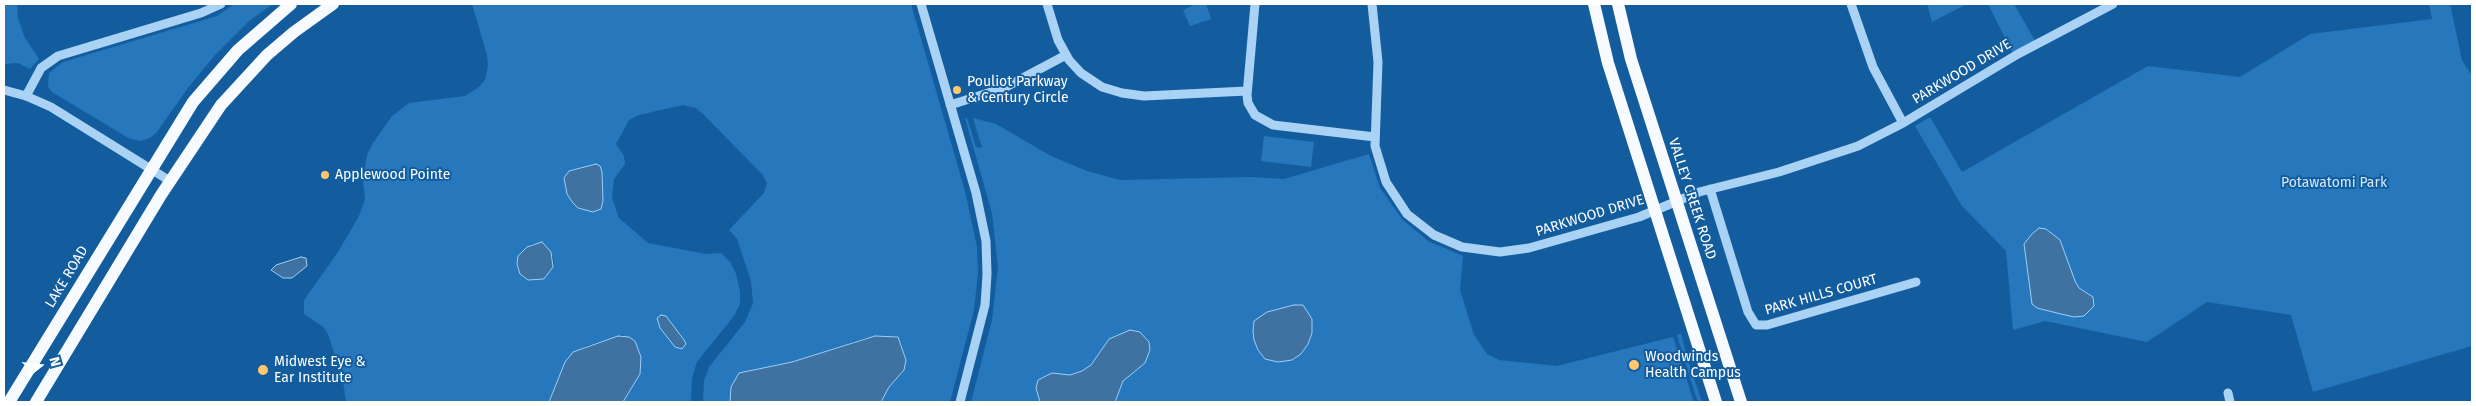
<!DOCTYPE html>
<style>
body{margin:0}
#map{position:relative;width:2476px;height:406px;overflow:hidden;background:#135d9e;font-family:"Fira Sans",sans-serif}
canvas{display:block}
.frame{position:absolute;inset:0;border:5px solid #fff;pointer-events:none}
.north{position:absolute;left:15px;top:341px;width:50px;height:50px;-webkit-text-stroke:4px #135d9e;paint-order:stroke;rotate:74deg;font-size:14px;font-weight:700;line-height:20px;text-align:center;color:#fff}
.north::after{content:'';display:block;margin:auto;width:18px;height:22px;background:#fff;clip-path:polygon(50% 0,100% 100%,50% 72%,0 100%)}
</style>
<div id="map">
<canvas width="2476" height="406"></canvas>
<div class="frame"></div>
<div class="north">N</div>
</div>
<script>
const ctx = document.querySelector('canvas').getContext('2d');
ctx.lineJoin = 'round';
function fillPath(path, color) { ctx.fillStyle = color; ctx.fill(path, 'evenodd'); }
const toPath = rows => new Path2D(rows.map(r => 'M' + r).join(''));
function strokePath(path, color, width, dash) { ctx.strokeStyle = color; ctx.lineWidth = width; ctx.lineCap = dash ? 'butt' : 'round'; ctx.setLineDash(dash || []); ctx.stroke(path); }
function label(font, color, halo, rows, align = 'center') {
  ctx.font = font + ' "Fira Sans",sans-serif'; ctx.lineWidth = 4; ctx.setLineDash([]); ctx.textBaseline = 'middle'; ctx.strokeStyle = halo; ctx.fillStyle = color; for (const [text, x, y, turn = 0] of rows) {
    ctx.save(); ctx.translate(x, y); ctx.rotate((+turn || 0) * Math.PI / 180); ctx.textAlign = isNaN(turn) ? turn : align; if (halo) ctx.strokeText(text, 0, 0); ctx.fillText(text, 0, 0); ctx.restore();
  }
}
fillPath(toPath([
 [4,4,17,4,18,18,25,38,39,59,30,69,18,63,4,64],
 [234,4,273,4,249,21,215,55,187,89,157,132,150,138,141,141,130,139,52,92,48,87,49,73,63,62,217,16],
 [472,4,911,4,965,191,977,247,978,274,974,310,950,402,881,402,889,387,905,368,902,345,896,336,865,338,792,362,739,373,730,397,730,402,703,402,704,381,709,367,745,322,753,303,751,281,737,239,729,230,764,193,767,183,762,174,703,114,696,108,683,105,639,115,629,120,616,144,624,156,625,164,614,179,612,198,619,218,648,243,706,254,721,253,731,263,736,274,740,291,740,304,734,316,697,362,692,378,691,402,623,402,640,374,635,341,623,335,586,346,568,357,549,402,346,402,343,381,328,334,323,327,304,314,304,300,338,252,359,216,365,199,363,180,367,155,373,143,392,116,409,103,465,96,479,87,485,80,488,65,487,55],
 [533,243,553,257,554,263,544,279,540,280,523,277,518,270,521,252],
 [1196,4,1206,4,1211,19,1190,26,1183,10],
 [1927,4,1967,4,1932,22],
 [1988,4,2014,4,2037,44,2014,56],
 [2429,4,2450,4,2462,60,2472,76,2472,346,2313,392,2291,315,2207,302,2147,342,2045,321,2013,330,2006,251,1962,206,1915,126,1930,117,1962,172,2148,66,2240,77,2310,34,2432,19],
 [965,118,967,118,976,147,982,148,973,118,996,124,1051,156,1087,171,1120,180,1251,177,1284,179,1369,154,1380,188,1402,219,1428,241,1463,256,1460,290,1474,335,1487,354,1499,360,1557,366,1673,337,1694,402,971,402,992,320,998,267,992,213],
 [1264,136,1314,142,1311,167,1261,161],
 [1681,334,1687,357,1702,402,1698,402,1695,394,1677,335]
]), '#2677bc');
const water = toPath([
 [596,164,600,166,602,172,603,201,601,209,593,212,578,208,573,203,567,194,564,178,569,171,596,164],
 [2039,228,2046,229,2060,240,2075,281,2079,288,2093,297,2094,306,2084,316,2074,317,2061,314,2037,308,2032,304,2024,244,2032,234,2039,228],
 [542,242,551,252,553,267,544,279,528,280,520,274,517,264,518,256,527,247,542,242],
 [301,257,306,258,307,266,292,278,283,278,271,270,276,265,301,257],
 [1294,305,1303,305,1312,319,1312,333,1308,344,1301,354,1292,360,1278,362,1265,359,1258,350,1254,340,1253,331,1254,321,1267,312,1294,305],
 [661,315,666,316,684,340,686,344,682,349,675,347,660,328,657,318,661,315],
 [1130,330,1140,332,1149,342,1150,350,1145,363,1123,381,1115,402,1040,402,1036,388,1038,380,1052,373,1070,375,1082,371,1091,365,1109,339,1130,330],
 [618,336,629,337,635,341,641,357,640,374,623,402,549,402,565,362,573,352,618,336],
 [875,336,898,337,906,360,904,370,889,387,881,402,730,402,731,387,739,373,792,362,875,336]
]);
fillPath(water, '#3f72a1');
strokePath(water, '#9ccff7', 1);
strokePath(toPath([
 [921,4,976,193,986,241,987,274,985,305,960,402],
 [1047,4,1058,40,1069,60,1081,73,1102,87,1122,93,1144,96,1247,91],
 [1255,4,1247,95,1248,103,1255,115,1273,125,1375,137],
 [1372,4,1378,62,1375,146,1386,182,1407,214,1434,235,1462,247,1500,252,1529,248,1639,217,1699,192,1779,172,1858,146,1903,123,2018,54,2113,4],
 [1851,4,1873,67,1903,123],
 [4,90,26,96,51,107,170,181],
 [26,96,41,68,58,56,201,13,221,4],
 [950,105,1004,88,1066,55],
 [1710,189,1748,312,1756,325,1767,325,1916,282],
 [2228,393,2230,402]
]), '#aad2f4', 9);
strokePath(toPath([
 [1594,4,1608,63,1716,402],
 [1618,4,1631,59,1741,402],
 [9,402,193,102,238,50,291,4],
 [36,402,161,195,221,105,267,55,294,32,333,4]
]), '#f7fbff', 12);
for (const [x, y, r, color] of [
 [957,90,5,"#ffc86d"],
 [325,175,5,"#ffc86d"],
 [1634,365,6,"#ffc86d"],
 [263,370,6,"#ffc86d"]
]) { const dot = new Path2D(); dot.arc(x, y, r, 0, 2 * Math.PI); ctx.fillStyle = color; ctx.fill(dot); strokePath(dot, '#135d9e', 2); }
label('14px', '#fff', '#135d9e', [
 ["PARKWOOD DRIVE",1962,72,-31],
 ["VALLEY CREEK ROAD",1692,199,72],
 ["PARKWOOD DRIVE",1590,216,-17],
 ["LAKE ROAD",67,277,-59],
 ["PARK HILLS COURT",1821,295,-16]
]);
label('14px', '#fff', '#135d9e', [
 ["Pouliot Parkway",967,82],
 ["& Century Circle",967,98],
 ["Applewood Pointe",335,175],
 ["Woodwinds",1645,357],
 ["Health Campus",1645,373],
 ["Midwest Eye &",274,362],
 ["Ear Institute",274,378]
], 'left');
label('14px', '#d3eafe', '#135d9e', [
 ["Potawatomi Park",2334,183]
]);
</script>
